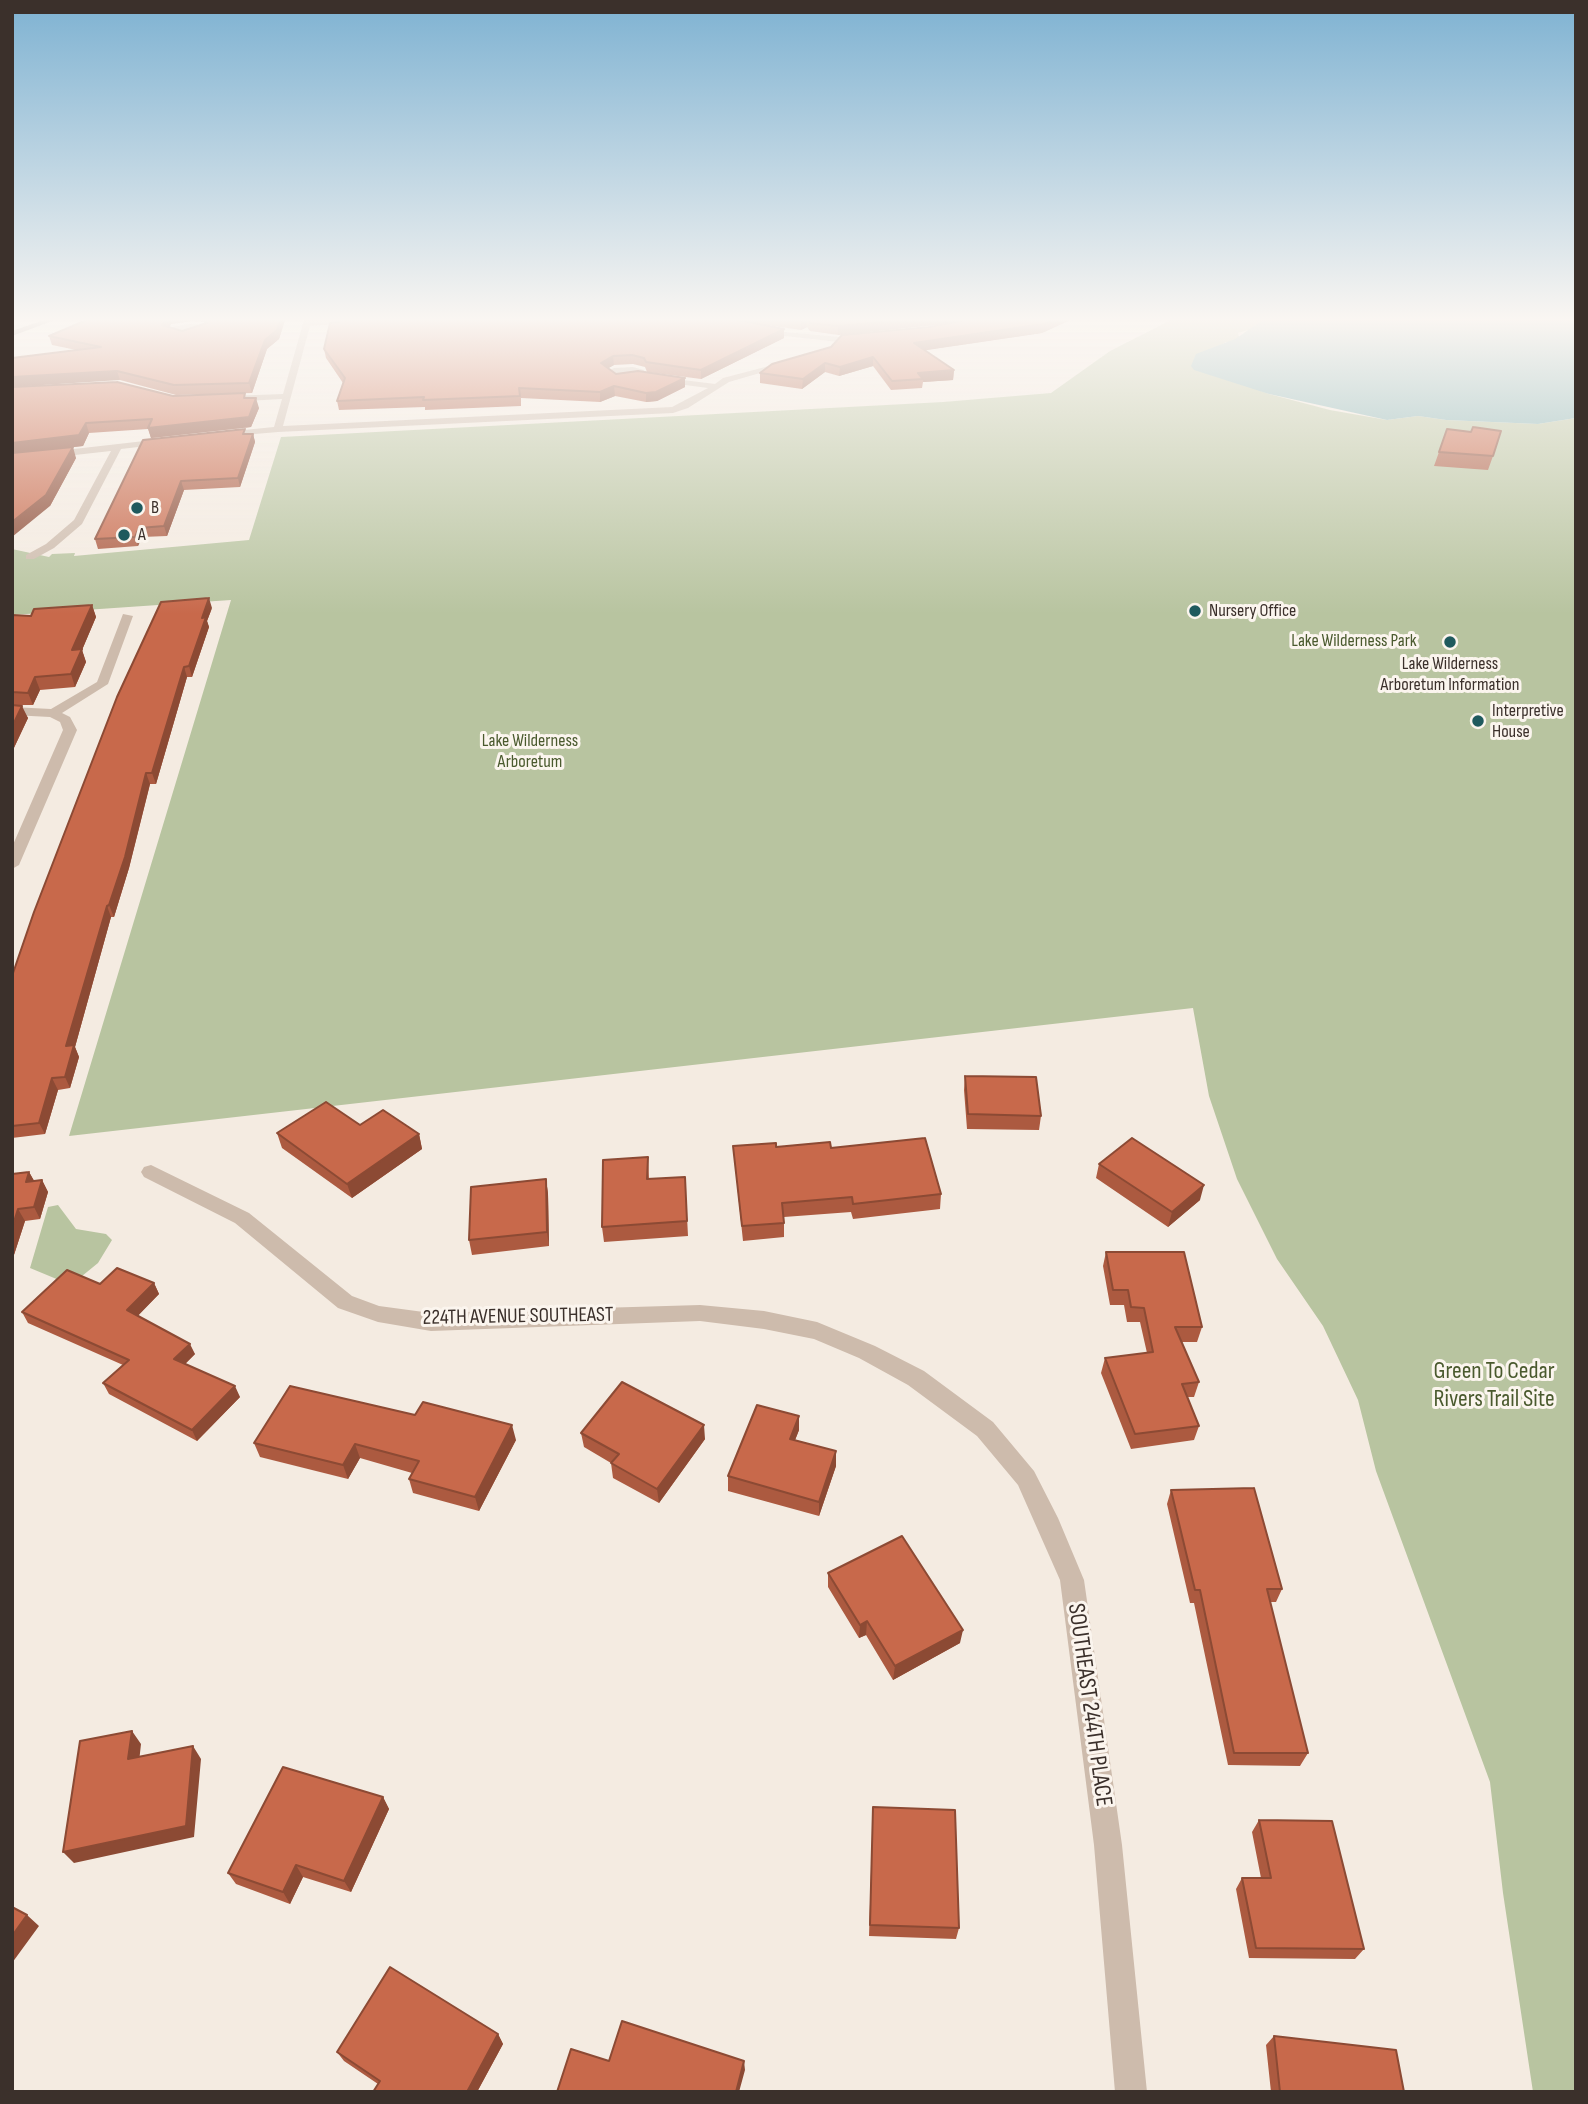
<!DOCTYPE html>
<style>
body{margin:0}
#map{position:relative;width:1588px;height:2104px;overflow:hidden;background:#f4ebe1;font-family:"Sofia Sans Condensed",sans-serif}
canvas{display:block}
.frame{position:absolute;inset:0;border:14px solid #3b302b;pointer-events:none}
</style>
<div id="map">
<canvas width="1588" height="2104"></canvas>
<div class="frame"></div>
</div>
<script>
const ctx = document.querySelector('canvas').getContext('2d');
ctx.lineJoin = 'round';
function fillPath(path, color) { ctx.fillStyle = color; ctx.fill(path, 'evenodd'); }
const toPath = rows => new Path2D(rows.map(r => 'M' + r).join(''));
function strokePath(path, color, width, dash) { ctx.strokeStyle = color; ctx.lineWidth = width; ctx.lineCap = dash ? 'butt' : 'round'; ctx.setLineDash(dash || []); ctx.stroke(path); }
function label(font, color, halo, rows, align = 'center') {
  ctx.font = font + ' "Sofia Sans Condensed",sans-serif'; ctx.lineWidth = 6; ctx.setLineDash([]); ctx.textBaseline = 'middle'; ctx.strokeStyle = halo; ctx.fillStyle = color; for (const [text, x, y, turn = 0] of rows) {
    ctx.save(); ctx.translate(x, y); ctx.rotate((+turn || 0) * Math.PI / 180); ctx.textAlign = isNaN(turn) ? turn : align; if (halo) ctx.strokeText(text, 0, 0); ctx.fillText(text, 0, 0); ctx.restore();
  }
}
fillPath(toPath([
 [1171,320,1264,320,1256,328,1238,333,1241,343,1226,342,1213,350,1211,372,1269,394,1330,410,1387,420,1418,416,1446,420,1538,424,1576,418,1576,2092,1533,2092,1503,1893,1490,1782,1376,1471,1358,1400,1323,1326,1277,1259,1237,1179,1209,1096,1193,1008,69,1136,231,600,12,615,12,549,49,557,52,554,75,553,74,556,249,540,281,437,943,402,1051,393,1110,351],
 [58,1205,76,1229,106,1234,112,1240,98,1263,71,1285,30,1268,48,1207]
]), '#b8c4a0');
fillPath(toPath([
 [1263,320,1576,320,1576,418,1538,424,1446,420,1418,416,1387,420,1269,394,1194,370,1191,366,1196,354,1235,339]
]), '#7fb0b2');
fillPath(toPath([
 [304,320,404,320,310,326,283,426,672,407,708,388,662,382,659,377,715,384,723,378,784,362,791,364,729,382,688,408,673,413,278,432,221,437,219,435,224,432,274,427,282,399,228,402,224,399,228,396,283,394,304,320],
 [710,320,725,320,785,332,863,339,838,342,785,336,710,320],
 [191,324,204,325,207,331,184,338,167,333,171,327,191,324],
 [191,328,199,330,184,334,176,332,191,328],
 [633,367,644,370,642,378,636,378,636,373,632,372,613,374,627,377,624,382,608,379,604,373,614,368,633,367],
 [162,439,165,440,165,444,121,449,82,524,54,548,34,559,26,559,26,555,46,544,74,520,111,451,12,462,12,456,162,439],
 [123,614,133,616,108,684,62,713,70,717,77,730,19,865,12,869,12,847,63,730,60,722,50,717,12,715,12,707,51,709,97,682,123,614],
 [151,1165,249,1213,352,1296,379,1306,431,1313,700,1305,764,1311,817,1322,875,1346,924,1371,993,1422,1034,1471,1058,1518,1084,1580,1122,1845,1147,2092,1115,2092,1094,1845,1060,1580,1018,1485,977,1436,908,1385,859,1358,814,1339,764,1329,700,1321,431,1331,378,1322,338,1308,235,1223,144,1177,141,1172,144,1167,151,1165]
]), '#cdbbac');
fillPath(toPath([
 [44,320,55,320,12,336,12,331,44,320]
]), '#7d675c');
fillPath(toPath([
 [87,320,285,320,279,339,267,349,252,393,176,395,120,380,76,350,52,345,49,336],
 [191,321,204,322,205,324,182,331,169,327,171,324],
 [339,320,1070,320,1042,333,925,350,954,370,953,380,923,382,922,388,891,390,873,366,839,376,825,372,802,389,760,383,760,373,929,327,944,324,838,335,810,331,807,327,801,330,759,324,784,338,701,379,647,372,645,367,633,364,614,365,608,368,616,374,685,378,685,387,657,401,646,402,615,396,600,402,521,398,521,406,425,410,425,407,339,410,337,401,343,383,326,358,324,349],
 [12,387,173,396,247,398,259,408,251,427,151,438,148,429,89,433,83,446,60,448,76,458,50,506],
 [1471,432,1493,456,1488,470,1434,466,1439,452],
 [246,434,253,434,255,442,240,487,184,490,167,536,142,537,138,546,98,549,95,539],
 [92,605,96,617,82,650,86,662,75,687,40,690,33,705,19,705,28,718,12,752,12,615,31,616],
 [212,608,207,621,209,627,192,677,187,677,156,784,150,784,129,868,114,917,111,917,75,1047,79,1057,70,1088,58,1090,45,1134,12,1138,12,976],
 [965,1076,1041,1116,1039,1130,967,1129,964,1090],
 [360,1125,419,1134,422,1149,352,1198,282,1148,277,1133],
 [733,1146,831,1148,941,1194,940,1209,853,1219,851,1212,784,1217,784,1237,743,1241],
 [648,1157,649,1179,685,1177,688,1236,604,1242,602,1227],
 [1099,1164,1200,1200,1168,1227,1096,1178],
 [29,1172,34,1181,42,1180,48,1192,40,1219,25,1221,12,1261,12,1174],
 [546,1179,548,1194,549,1246,472,1255,469,1240],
 [1106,1252,1202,1327,1197,1342,1181,1342,1199,1382,1194,1397,1187,1397,1199,1426,1194,1440,1131,1449,1101,1373,1105,1358,1147,1353,1140,1322,1127,1322,1124,1305,1110,1305,1103,1266],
 [154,1283,159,1294,138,1315,195,1354,185,1364,240,1397,197,1441,109,1394,103,1383,123,1365,28,1323,22,1312,100,1284],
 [799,1416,799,1430,795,1440,836,1451,836,1466,819,1516,728,1491,728,1476],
 [581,1433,705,1439,659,1503,613,1478,611,1463,584,1447],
 [516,1440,479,1511,413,1493,409,1479,412,1473,360,1458,348,1479,260,1457,254,1443],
 [1171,1490,1282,1589,1276,1602,1270,1602,1308,1753,1300,1766,1228,1765,1194,1603,1190,1603,1167,1504],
 [828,1573,960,1643,893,1680,866,1635,859,1638,828,1587],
 [383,1797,389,1809,351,1892,303,1877,290,1904,236,1884,228,1873],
 [873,1807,959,1928,956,1939,869,1936],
 [1259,1820,1364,1949,1355,1959,1249,1958,1236,1889,1242,1878,1261,1878,1252,1832],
 [498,2034,503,2044,477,2092,373,2092,378,2084,344,2061,337,2052],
 [1274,2036,1404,2092,1271,2092,1266,2045]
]), '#ac5a40');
fillPath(toPath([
 [165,320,190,320,191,321,171,324,165,334,162,325],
 [280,320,285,320,279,339,267,349,252,393,249,383,265,340],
 [803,320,807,320,807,327,801,330,801,321],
 [900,320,982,320,838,335,838,326],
 [1053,320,1070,320,1042,333,914,352,914,343],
 [784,329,784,338,701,379,701,370],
 [613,356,614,365,602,372,601,363],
 [873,357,873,366,839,376,840,367],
 [825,363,825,372,802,389,803,379],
 [954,370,953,380,923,382,923,379,918,373],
 [117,371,120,380,12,387,12,377],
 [685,378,685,387,657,401,646,402,646,393],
 [614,386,615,396,600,402,600,392],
 [256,398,259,408,251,427,151,438,148,428],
 [86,423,89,433,83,446,12,454,12,443],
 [253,434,255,442,240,487,238,478],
 [73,447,76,458,50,506,12,537,12,522],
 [181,481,184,490,167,536,164,526],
 [139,528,142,537,138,546,135,537],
 [209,598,212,608,207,621,209,627,192,677,189,666,202,618],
 [92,605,96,617,82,650,86,662,75,687,71,674,72,650],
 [184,667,187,677,156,784,152,773],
 [35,677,40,690,33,705,28,693],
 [22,706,28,718,12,752,12,727],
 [146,773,150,784,129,868,114,917,109,905],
 [107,906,111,917,75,1047,79,1057,70,1088,65,1077,66,1046],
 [52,1078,58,1090,45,1134,39,1123],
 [419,1134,422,1149,352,1198,347,1184],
 [29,1172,36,1184,26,1182],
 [546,1179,548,1194,549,1246,547,1232],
 [42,1180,48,1192,40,1219,34,1207],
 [1204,1185,1200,1200,1168,1227,1172,1212],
 [18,1209,25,1221,12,1261,12,1228],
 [154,1283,159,1294,133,1321,127,1310],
 [190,1344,195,1354,179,1370,174,1359],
 [235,1386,240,1397,197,1441,192,1430],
 [799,1416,799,1430,790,1453,790,1439],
 [512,1425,516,1440,479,1511,475,1497],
 [704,1425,705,1439,659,1503,657,1489],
 [355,1444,360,1458,348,1479,343,1465],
 [836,1451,836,1466,819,1516,819,1502],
 [867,1621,866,1635,859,1638,860,1625],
 [963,1630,960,1643,893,1680,895,1666],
 [132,1731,141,1744,138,1771,128,1759],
 [193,1746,201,1759,194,1837,74,1863,63,1852],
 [383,1797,389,1809,351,1892,344,1881],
 [296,1865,303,1877,290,1904,283,1892],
 [27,1915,39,1926,12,1963,12,1936],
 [498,2034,503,2044,477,2092,467,2092],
 [744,2061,745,2070,739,2092,736,2092]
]), '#8c4a34');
const building = toPath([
 [87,320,165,320,162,325,182,331,207,323,205,320,280,320,277,330,265,340,249,383,174,385,117,371,12,377,12,358,101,347,49,336,87,320],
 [339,320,738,320,784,329,701,370,646,362,644,358,632,355,613,356,601,363,616,374,638,371,685,378,656,392,646,393,614,386,600,392,519,388,520,396,423,400,424,397,337,401,345,378,324,349,330,323,339,322,339,320],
 [808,320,900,320,838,326,810,323,808,320],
 [966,320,1053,320,1043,324,914,343,954,370,918,373,923,379,892,381,873,357,840,367,825,363,803,379,760,373,772,364,831,347,842,335,929,327,966,320],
 [117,382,173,396,245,393,244,398,256,398,249,417,148,428,152,419,86,423,79,435,12,443,12,387,117,382],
 [1473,427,1501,431,1493,456,1439,452,1447,429,1471,432,1473,427],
 [245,429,243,434,253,434,238,478,181,481,164,526,139,528,135,537,95,539,143,440,245,429],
 [73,447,46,495,12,522,12,453,73,447],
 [209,598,202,618,206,617,189,666,184,667,152,773,146,773,125,857,109,905,107,906,66,1046,74,1045,65,1077,52,1078,39,1123,12,1126,12,976,34,912,117,697,161,602,209,598],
 [92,605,72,650,82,649,71,674,35,677,28,693,12,692,12,615,31,616,34,609,92,605],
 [12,705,22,706,12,727,12,705],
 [965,1076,1036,1077,1041,1116,968,1114,965,1076],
 [326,1102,360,1125,383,1110,419,1134,347,1184,277,1133,326,1102],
 [925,1138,941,1194,853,1204,852,1197,782,1203,784,1223,742,1226,733,1146,776,1143,776,1147,830,1142,831,1148,925,1138],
 [1132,1138,1204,1185,1172,1212,1099,1164,1132,1138],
 [648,1157,647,1179,685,1177,687,1221,602,1227,603,1160,648,1157],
 [29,1172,26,1182,42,1180,34,1207,18,1209,12,1228,12,1174,29,1172],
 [546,1179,547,1232,469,1240,471,1187,546,1179],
 [1106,1252,1184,1252,1202,1327,1175,1327,1199,1382,1182,1384,1199,1426,1135,1434,1105,1358,1153,1352,1144,1308,1131,1307,1128,1290,1113,1290,1106,1252],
 [117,1268,154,1283,127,1310,190,1344,174,1359,235,1386,192,1430,103,1383,129,1360,22,1312,67,1270,100,1284,117,1268],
 [622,1382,704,1425,657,1489,611,1463,619,1454,581,1433,622,1382],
 [290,1386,415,1415,423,1402,512,1425,475,1497,409,1479,419,1461,355,1444,343,1465,254,1443,290,1386],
 [757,1405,799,1416,790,1439,836,1451,819,1502,728,1476,757,1405],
 [1254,1488,1282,1589,1267,1589,1308,1753,1234,1753,1200,1590,1195,1590,1171,1490,1254,1488],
 [902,1536,963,1630,895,1666,867,1621,860,1625,828,1573,902,1536],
 [132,1731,128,1759,193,1746,186,1826,63,1852,80,1741,132,1731],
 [283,1767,383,1797,344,1881,296,1865,283,1892,228,1873,283,1767],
 [873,1807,955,1810,959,1928,870,1925,873,1807],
 [1259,1820,1332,1821,1364,1949,1256,1948,1242,1878,1271,1878,1259,1820],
 [12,1907,27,1915,12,1936,12,1907],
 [390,1967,498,2034,467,2092,373,2092,380,2081,337,2052,390,1967],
 [622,2021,744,2061,736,2092,557,2092,571,2049,609,2061,622,2021],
 [1274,2036,1396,2050,1404,2092,1280,2092,1274,2036]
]);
fillPath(building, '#c8694b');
strokePath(building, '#8c4a34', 2);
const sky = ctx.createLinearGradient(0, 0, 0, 614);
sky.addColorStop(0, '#7eb2d2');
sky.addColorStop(0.52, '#faf6f2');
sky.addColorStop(1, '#faf6f200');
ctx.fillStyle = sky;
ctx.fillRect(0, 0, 1588, 614);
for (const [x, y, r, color] of [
 [137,508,7,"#1f5a5e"],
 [124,535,7,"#1f5a5e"],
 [1195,611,7,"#1f5a5e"],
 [1450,642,7,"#1f5a5e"],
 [1478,721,7,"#1f5a5e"]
]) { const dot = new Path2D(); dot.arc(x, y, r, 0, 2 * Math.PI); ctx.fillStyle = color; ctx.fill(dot); strokePath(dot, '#fbf5ee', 2.5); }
label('18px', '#3b302b', '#fbf5ee', [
 ["B",151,508],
 ["A",138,535],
 ["Nursery Office",1209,611],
 ["Lake Wilderness",1450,664,"center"],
 ["Arboretum Information",1450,685,"center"],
 ["Interpretive",1492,711],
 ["House",1492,732]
], 'left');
label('18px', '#4a5a2e', '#fbf5ee', [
 ["Lake Wilderness Park",1354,641],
 ["Lake Wilderness",530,741],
 ["Arboretum",530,762]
]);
label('21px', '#3b302b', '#fbf5ee', [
 ["224TH AVENUE SOUTHEAST",518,1317,-1]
]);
label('24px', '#4a5a2e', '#fbf5ee', [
 ["Green To Cedar",1494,1372],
 ["Rivers Trail Site",1494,1400]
]);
label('24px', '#3b302b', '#fbf5ee', [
 ["SOUTHEAST 244TH PLACE",1089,1705,82]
]);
</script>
